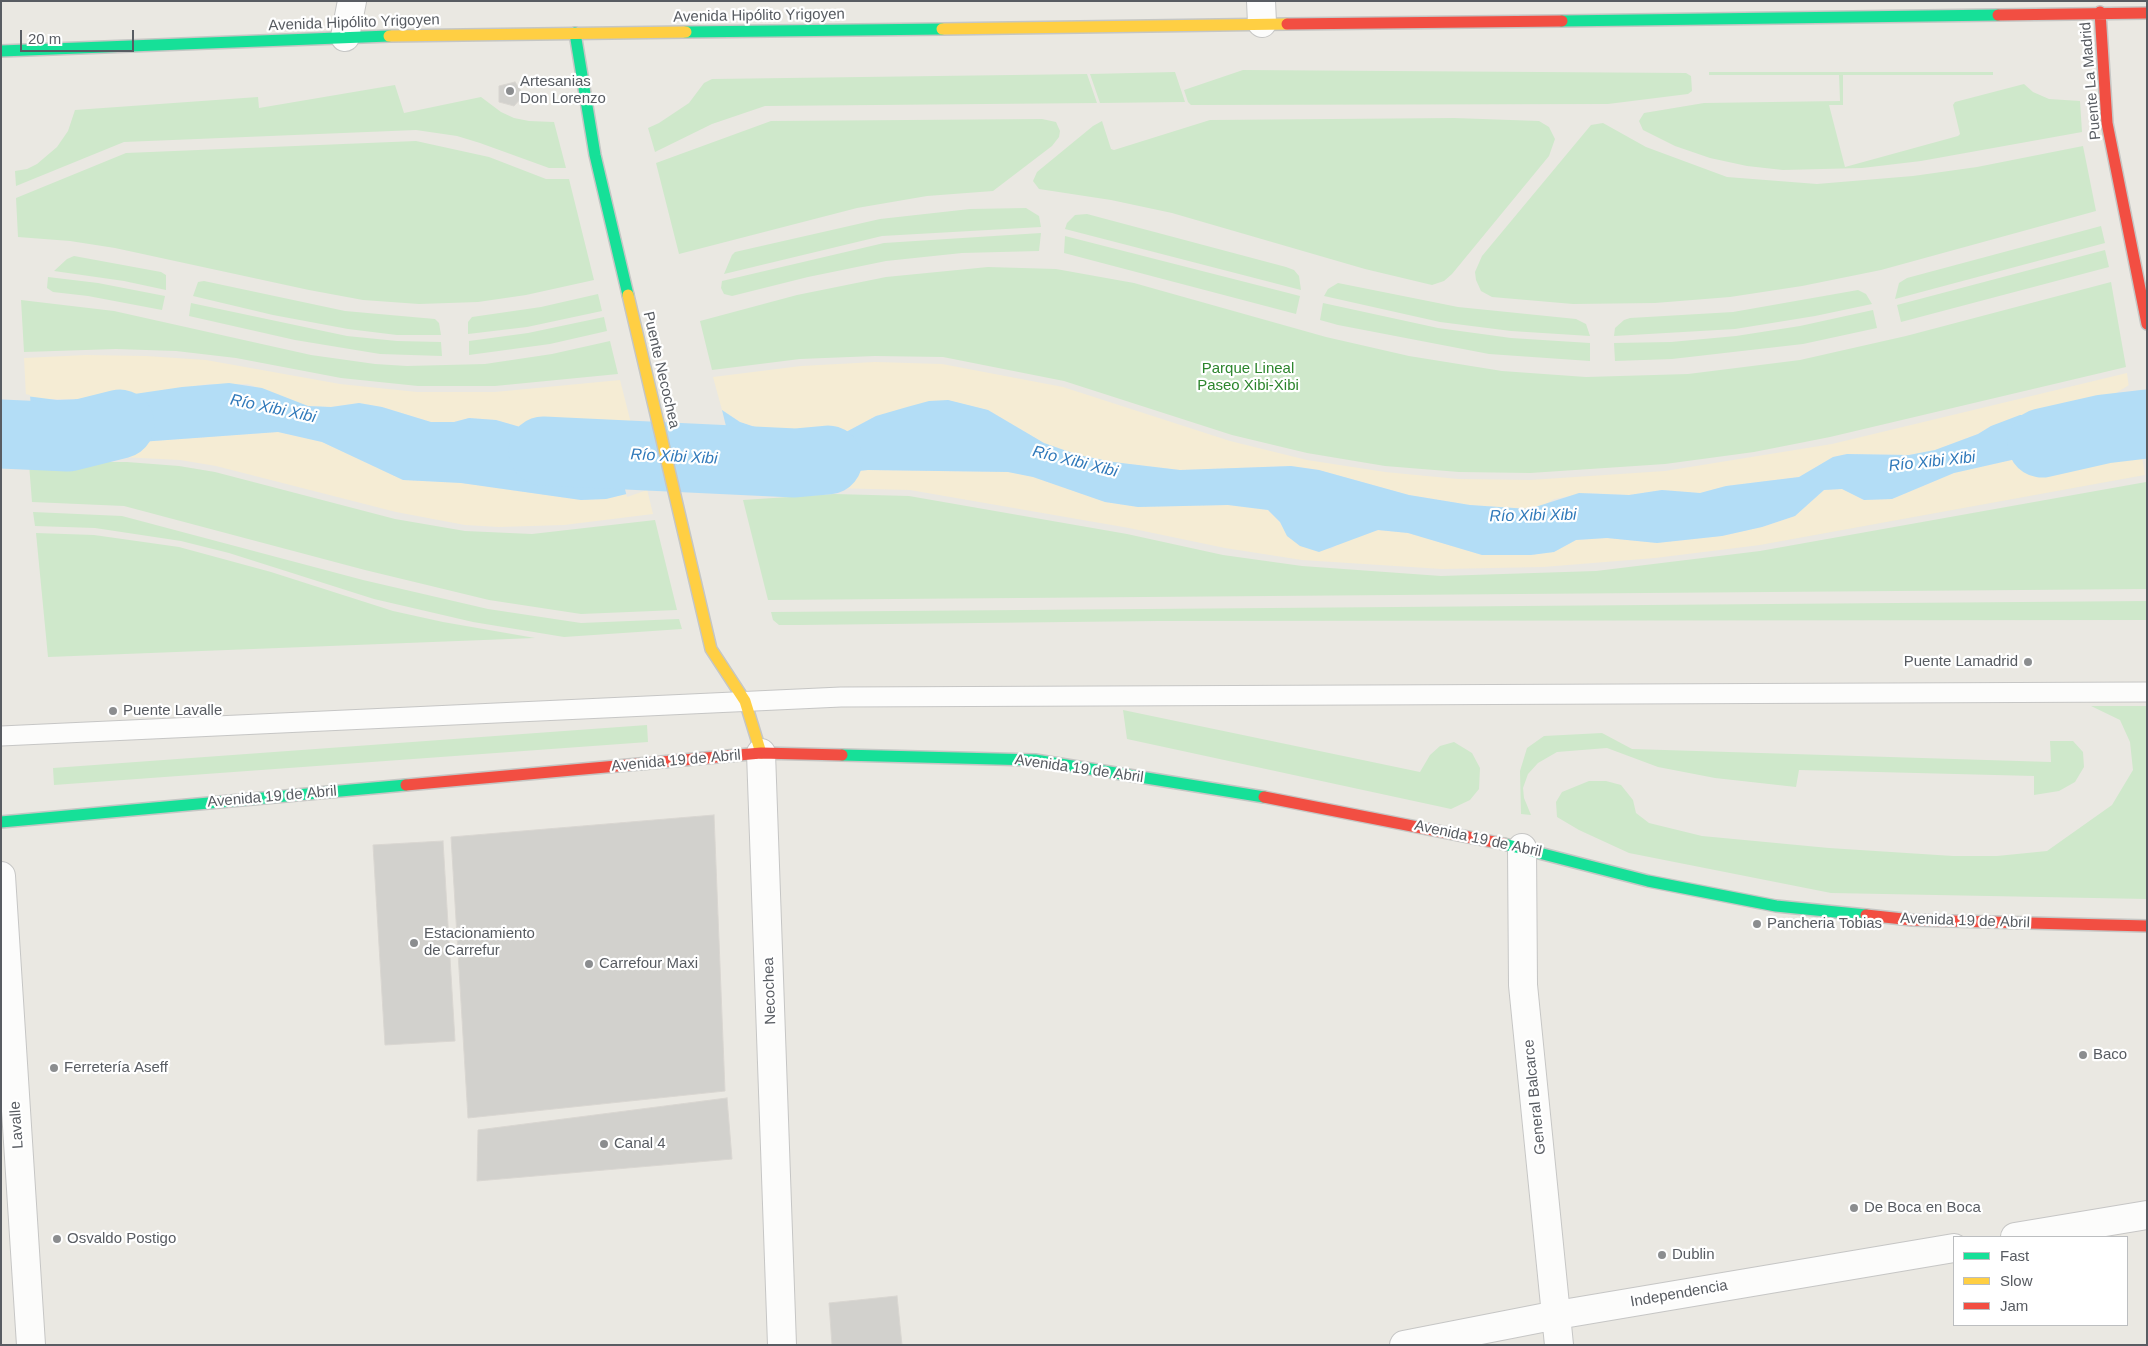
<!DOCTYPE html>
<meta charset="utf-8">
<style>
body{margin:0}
#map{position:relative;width:2148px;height:1346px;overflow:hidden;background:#eae8e2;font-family:Arial,sans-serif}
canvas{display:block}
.frame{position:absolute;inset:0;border:2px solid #585c62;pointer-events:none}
.legend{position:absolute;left:1953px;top:1236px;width:175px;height:90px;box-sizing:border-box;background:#fff;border:1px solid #bcbec0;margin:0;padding:6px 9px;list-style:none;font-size:15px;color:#585c62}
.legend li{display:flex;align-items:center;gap:10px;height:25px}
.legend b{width:25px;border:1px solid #bcbec0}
.scale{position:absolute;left:20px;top:30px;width:114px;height:22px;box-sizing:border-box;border:2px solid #585c62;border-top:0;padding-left:6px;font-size:15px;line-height:18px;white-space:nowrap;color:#585c62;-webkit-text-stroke:4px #fff;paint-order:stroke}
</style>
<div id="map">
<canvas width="2148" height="1346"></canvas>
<div class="frame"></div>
<ul class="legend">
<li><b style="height:6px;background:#16e098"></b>Fast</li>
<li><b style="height:6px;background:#ffcf43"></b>Slow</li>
<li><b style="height:6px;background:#f24e42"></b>Jam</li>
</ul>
<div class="scale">20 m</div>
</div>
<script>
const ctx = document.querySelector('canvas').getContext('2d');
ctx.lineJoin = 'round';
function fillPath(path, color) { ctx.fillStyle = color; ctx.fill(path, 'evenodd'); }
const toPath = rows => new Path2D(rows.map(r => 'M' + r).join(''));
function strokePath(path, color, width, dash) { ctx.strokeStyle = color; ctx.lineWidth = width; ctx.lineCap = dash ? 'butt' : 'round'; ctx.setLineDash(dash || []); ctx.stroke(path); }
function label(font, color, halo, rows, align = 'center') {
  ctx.font = font + ' Arial,sans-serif'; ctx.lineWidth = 4.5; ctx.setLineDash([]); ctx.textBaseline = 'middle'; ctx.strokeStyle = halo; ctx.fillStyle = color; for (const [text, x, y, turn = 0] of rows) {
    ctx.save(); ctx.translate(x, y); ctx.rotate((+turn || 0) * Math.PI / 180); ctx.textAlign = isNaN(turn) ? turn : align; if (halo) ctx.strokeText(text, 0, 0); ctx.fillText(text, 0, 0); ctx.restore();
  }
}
fillPath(toPath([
 [1243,70,1686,73,1691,76,1692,91,1688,94,1608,104,1191,105,1188,102,1184,90],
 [1175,72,1185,102,1100,103,1090,74],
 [1709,72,1993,72,1993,75,1843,75,1843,105,1829,105,1845,167,1958,136,1960,134,1953,105,1955,102,2024,84,2033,92,2049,99,2080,101,2082,132,1921,161,1862,168,1783,170,1747,166,1710,158,1675,146,1643,130,1639,121,1644,113,1704,103,1840,101,1839,75,1709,75],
 [1087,74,1097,103,765,106,712,124,655,152,648,128,659,123,689,103,704,83,712,79],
 [395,85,404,113,481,97,501,112,514,118,529,121,554,122,566,168,549,168,480,143,457,136,416,130,124,142,16,186,15,171,27,169,37,164,57,147,68,131,75,110,258,97,259,108],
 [1454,118,1539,121,1549,127,1555,139,1549,156,1452,274,1444,281,1432,285,1365,269,1172,213,1111,200,1039,189,1033,181,1037,172,1093,126,1102,121,1111,149,1114,150,1210,120],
 [1042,119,1056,122,1060,131,1059,137,1052,146,993,191,927,196,857,208,679,254,656,163,771,121],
 [1603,123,1646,147,1727,177,1817,184,1913,176,1977,167,2083,146,2096,211,1881,270,1802,286,1730,297,1655,303,1573,304,1492,297,1481,291,1476,280,1475,272,1482,256,1591,125],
 [416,141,489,157,546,179,569,179,594,280,526,295,478,302,419,304,363,300,309,290,115,248,70,241,18,237,16,198,126,153],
 [1026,208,1039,216,1041,227,882,236,724,274,732,255,735,252,880,219,970,209],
 [1087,214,1286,267,1294,270,1299,276,1301,290,1065,229,1067,223,1075,215],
 [2101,226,2105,243,1895,299,1899,283,1907,278],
 [1041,233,1039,251,962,253,886,261,808,277,732,296,724,294,721,288,722,281,884,243],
 [1065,236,1300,296,1296,314,1064,253],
 [2105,250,2109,267,1901,322,1897,305],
 [74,256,161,272,166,275,166,290,124,281,54,271,67,259],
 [988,267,1056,269,1134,283,1326,337,1409,356,1502,371,1586,377,1688,374,1800,360,1906,336,2111,282,2126,367,1830,437,1754,452,1665,464,1530,473,1459,472,1385,466,1307,453,1232,435,1064,381,943,357,875,356,800,359,712,370,700,321,797,295,886,277],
 [48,277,98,283,165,296,162,310,88,296,53,292,47,288],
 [204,281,345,311,435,319,439,323,441,335,397,335,348,329,273,315,193,296,198,282],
 [1338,283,1458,307,1576,319,1586,324,1590,336,1511,331,1440,322,1324,296,1328,289],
 [1858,290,1866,294,1872,304,1815,316,1735,329,1614,336,1615,328,1624,320,1630,318,1733,312],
 [598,294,602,311,527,327,468,334,468,322,472,317,541,307],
 [21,300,114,311,311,355,375,364,407,366,485,364,552,354,610,341,618,374,495,386,418,386,341,378,236,358,176,351,116,349,24,352],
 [191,303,347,336,397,341,441,342,442,356,380,354,295,340,189,316],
 [1323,303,1438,328,1511,338,1590,343,1590,361,1489,354,1338,325,1320,320],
 [1873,310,1877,328,1803,344,1672,359,1615,361,1614,343,1671,342,1736,336,1800,326],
 [604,317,607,331,550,344,469,355,469,341,528,333],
 [75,462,127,462,179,466,215,472,395,519,465,531,532,534,655,520,677,610,581,614,489,600,365,570,124,506,32,502,29,464],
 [2146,482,2147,589,768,600,743,500,834,494,909,496,1127,534,1223,555,1302,566,1441,576,1596,571,1760,551],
 [33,512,122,516,363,580,488,609,581,623,679,619,682,629,564,637,473,622,374,599,229,553,181,541,95,528,35,526],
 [36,533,94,535,179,547,271,572,393,611,443,622,535,638,48,657],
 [2147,601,2147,620,1158,621,799,625,779,625,773,620,771,612],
 [2091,706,2147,706,2147,899,1831,893,1629,853,1579,830,1557,817,1556,802,1562,792,1589,781,1606,781,1621,785,1633,800,1636,813,1649,823,1702,836,1829,848,1953,856,1997,856,2047,851,2112,805,2133,770,2130,742,2120,720],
 [1123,710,1420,772,1430,755,1440,746,1454,742,1472,753,1480,768,1479,789,1470,800,1451,809,1127,739],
 [647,725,648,742,54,785,53,768],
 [1602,733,1632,749,2051,762,2050,741,2073,741,2083,752,2084,767,2075,782,2059,791,2034,795,2034,776,1799,770,1796,787,1715,778,1658,767,1607,748,1557,752,1538,763,1528,774,1523,788,1524,798,1531,815,1521,814,1520,771,1527,748,1544,736]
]), '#cfe8cb');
fillPath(toPath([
 [86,355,146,356,206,360,340,384,417,392,495,392,620,380,632,427,609,438,562,439,496,420,469,418,454,422,431,422,382,407,359,403,331,407,308,406,248,384,209,384,125,396,91,399,42,399,26,396,24,358],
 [875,362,942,364,1063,387,1230,441,1307,460,1385,472,1458,479,1530,480,1665,471,1832,444,2127,373,2129,388,2096,407,2058,416,2043,415,1991,426,1978,434,1935,450,1909,455,1847,454,1833,457,1799,477,1726,486,1700,493,1662,490,1629,495,1589,493,1554,499,1541,507,1529,509,1470,505,1409,495,1319,470,1291,466,1180,470,1113,462,1078,455,1044,443,988,410,948,400,876,416,846,432,808,439,771,432,740,422,722,410,713,377,801,366],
 [278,432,322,442,403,480,461,483,581,500,606,499,647,489,653,514,564,525,499,527,465,525,396,512,216,466,180,460,82,455,95,449,140,442],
 [2141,451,2145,475,1760,545,1655,558,1543,567,1442,569,1302,560,1225,548,1129,528,910,490,833,488,742,494,740,484,868,470,1008,472,1033,477,1105,502,1138,507,1228,505,1268,510,1280,522,1287,536,1331,549,1341,542,1378,530,1408,533,1482,555,1531,555,1554,552,1576,540,1607,538,1657,543,1722,536,1762,527,1795,516,1824,490,1842,489,1864,500,1892,499,1954,473,2016,459,2066,457,2088,459]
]), '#f5ecd4');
fillPath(toPath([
 [229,383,262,388,308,406,331,407,359,403,382,407,431,422,454,422,469,418,496,420,562,439,609,438,620,435,647,489,606,499,581,500,461,483,403,480,322,442,278,432,140,442,95,449,82,455,28,457,26,396,57,400,107,398,182,387],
 [2129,388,2141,451,2110,460,2066,457,2016,459,1954,473,1892,499,1864,500,1842,489,1824,490,1795,516,1762,527,1722,536,1657,543,1607,538,1576,540,1554,552,1531,555,1482,555,1408,533,1378,530,1319,552,1300,546,1287,536,1280,522,1268,510,1228,505,1138,507,1105,502,1033,477,1008,472,868,470,740,483,722,410,740,422,770,432,808,439,846,432,876,416,907,407,929,401,948,400,988,410,1044,443,1078,455,1113,462,1180,470,1291,466,1319,470,1409,495,1470,505,1529,509,1579,493,1629,495,1662,490,1700,493,1726,486,1799,477,1833,457,1847,454,1909,455,1935,450,1978,434,1991,426,2020,415,2058,416,2096,407]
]), '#b3ddf6');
fillPath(toPath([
 [2129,385,2132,387,2143,451,2124,458,2113,395],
 [25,394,30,395,35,460,26,458],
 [632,425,650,489,627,497,611,435]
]), '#eae8e2');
strokePath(toPath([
 [1,434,68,437,120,424],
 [2042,443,2104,429,2147,424],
 [543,451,795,463,828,460]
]), '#b3ddf6', 69);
const building = toPath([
 [515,82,524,95,514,106,499,102,499,86,515,82],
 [714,815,725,1091,468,1118,451,837,714,815],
 [443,841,455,1041,385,1045,373,845,443,841],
 [727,1098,732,1159,477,1181,478,1130,727,1098],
 [897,1296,902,1345,832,1345,829,1303,897,1296]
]);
fillPath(building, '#d2d1cd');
strokePath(building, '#d9d6d1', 1);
const lane = toPath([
 [1,736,841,697,2147,692]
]);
const street = toPath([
 [1261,1,1262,23],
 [345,37,352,1],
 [761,753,782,1345],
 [1522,848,1523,985,1559,1345],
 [1,876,31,1345],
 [2015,1237,2147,1215],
 [1404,1345,1557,1315,1954,1248]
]);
const fast = toPath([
 [1562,21,1998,15],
 [686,32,942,29],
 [575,33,595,155,628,295],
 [1,51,389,36],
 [842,755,1035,760,1264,797],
 [1,822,406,785],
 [1504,844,1648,881,1776,906,1866,915]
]);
const slow = toPath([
 [942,29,1287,24],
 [389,36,686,32],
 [628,295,711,649,745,701,761,753]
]);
const jam = toPath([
 [2100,12,2107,123,2147,324],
 [1998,15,2147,13],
 [1287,24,1562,21],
 [406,785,761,753,842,755],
 [1264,797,1504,844],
 [1866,915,1912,920,2147,926]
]);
strokePath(lane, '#c6c6c5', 21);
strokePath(street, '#c6c6c5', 30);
strokePath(fast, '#c5c6c4', 14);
strokePath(slow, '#c5c6c4', 14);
strokePath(jam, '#c5c6c4', 14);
strokePath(lane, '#fcfcfb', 19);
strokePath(street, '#fcfcfb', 28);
strokePath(fast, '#16e098', 11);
strokePath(slow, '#ffcf43', 11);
strokePath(jam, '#f24e42', 11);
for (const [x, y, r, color] of [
 [510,91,5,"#8b8d8f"],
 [2028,662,5,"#8b8d8f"],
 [113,711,5,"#8b8d8f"],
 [1757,924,5,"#8b8d8f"],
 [414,943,5,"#8b8d8f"],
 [589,964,5,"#8b8d8f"],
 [2083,1055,5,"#8b8d8f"],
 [54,1068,5,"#8b8d8f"],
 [604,1144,5,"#8b8d8f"],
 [1854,1208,5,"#8b8d8f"],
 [57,1239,5,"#8b8d8f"],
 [1662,1255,5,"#8b8d8f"]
]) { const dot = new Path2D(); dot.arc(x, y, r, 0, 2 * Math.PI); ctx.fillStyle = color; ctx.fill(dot); strokePath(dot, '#fff', 2); }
label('15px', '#585c62', '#fff', [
 ["Avenida Hipólito Yrigoyen",759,16,-1],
 ["Avenida Hipólito Yrigoyen",354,23,-2],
 ["Puente La Madrid",2091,81,-95],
 ["Puente Necochea",661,370,77],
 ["Avenida 19 de Abril",676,761,-5],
 ["Avenida 19 de Abril",1079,769,8],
 ["Avenida 19 de Abril",272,797,-5],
 ["Avenida 19 de Abril",1478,839,12],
 ["Avenida 19 de Abril",1965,921,2],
 ["Necochea",770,991,-92],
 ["General Balcarce",1535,1097,-96],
 ["Lavalle",17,1125,-94],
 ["Independencia",1679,1294,-10]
]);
label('15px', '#585c62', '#fff', [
 ["Artesanias",520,82],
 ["Don Lorenzo",520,99],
 ["Puente Lamadrid",2018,662,"right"],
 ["Puente Lavalle",123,711],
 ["Pancheria Tobias",1767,924],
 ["Estacionamiento",424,934],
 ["de Carrefur",424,951],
 ["Carrefour Maxi",599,964],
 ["Baco",2093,1055],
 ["Ferretería Aseff",64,1068],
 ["Canal 4",614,1144],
 ["De Boca en Boca",1864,1208],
 ["Osvaldo Postigo",67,1239],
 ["Dublin",1672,1255]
], 'left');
label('15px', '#2c852d', '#fff', [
 ["Parque Lineal",1248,369],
 ["Paseo Xibi-Xibi",1248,386]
]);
label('italic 16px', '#3079ba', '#fff', [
 ["Río Xibi Xibi",273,409,12],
 ["Río Xibi Xibi",674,457,3],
 ["Río Xibi Xibi",1075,462,14],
 ["Río Xibi Xibi",1932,462,-6],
 ["Río Xibi Xibi",1533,516,-1]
]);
</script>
